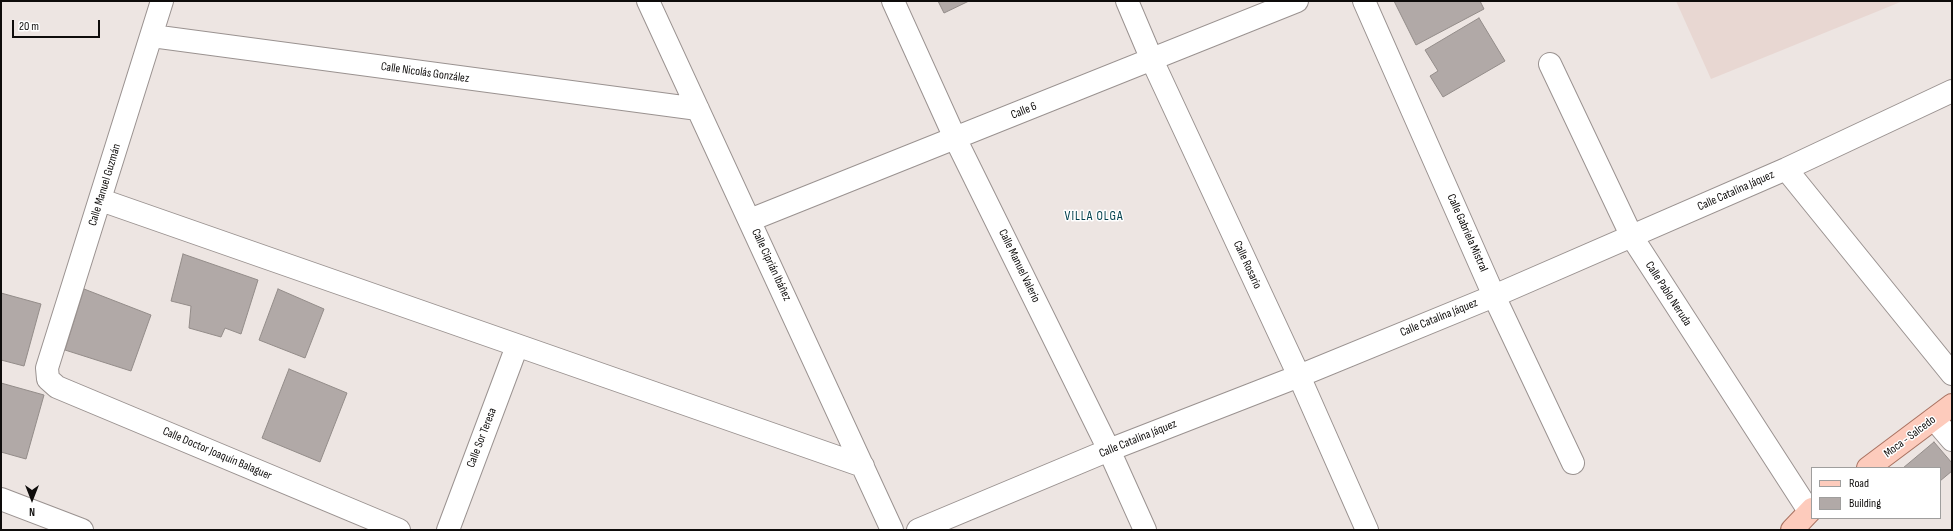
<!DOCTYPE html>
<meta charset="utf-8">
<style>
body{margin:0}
#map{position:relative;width:1953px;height:531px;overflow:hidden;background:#ede5e2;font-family:"Sofia Sans Condensed",sans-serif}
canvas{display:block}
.frame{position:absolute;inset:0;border:2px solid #0e0c0b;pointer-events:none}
.legend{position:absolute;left:1811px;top:467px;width:130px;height:52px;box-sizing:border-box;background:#fff;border:1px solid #9f9e9d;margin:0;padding:5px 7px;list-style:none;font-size:12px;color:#0e0c0b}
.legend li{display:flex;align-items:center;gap:8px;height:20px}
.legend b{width:20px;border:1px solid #9f9e9d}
.north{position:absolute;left:12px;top:479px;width:40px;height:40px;-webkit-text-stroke:3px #fff;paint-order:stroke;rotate:180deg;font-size:11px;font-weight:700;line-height:16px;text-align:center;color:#0e0c0b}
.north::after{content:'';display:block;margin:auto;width:14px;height:18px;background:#0e0c0b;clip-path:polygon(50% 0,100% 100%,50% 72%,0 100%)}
.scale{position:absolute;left:12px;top:20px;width:88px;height:18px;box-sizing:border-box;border:2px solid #0e0c0b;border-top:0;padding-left:5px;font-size:12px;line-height:14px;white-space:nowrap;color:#0e0c0b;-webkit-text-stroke:3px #fff;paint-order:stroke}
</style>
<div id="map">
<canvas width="1953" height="531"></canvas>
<div class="frame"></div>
<ul class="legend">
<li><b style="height:5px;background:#fdcbbc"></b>Road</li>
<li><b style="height:11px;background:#b1a9a7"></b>Building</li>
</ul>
<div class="north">N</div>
<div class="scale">20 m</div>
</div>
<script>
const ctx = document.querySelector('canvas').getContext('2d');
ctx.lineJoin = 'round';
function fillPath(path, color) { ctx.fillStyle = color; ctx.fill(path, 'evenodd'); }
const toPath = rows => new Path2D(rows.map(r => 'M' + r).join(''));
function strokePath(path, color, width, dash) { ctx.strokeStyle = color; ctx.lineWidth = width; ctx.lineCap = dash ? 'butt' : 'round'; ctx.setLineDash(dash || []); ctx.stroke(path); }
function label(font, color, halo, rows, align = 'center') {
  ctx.font = font + ' "Sofia Sans Condensed",sans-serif'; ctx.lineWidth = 3; ctx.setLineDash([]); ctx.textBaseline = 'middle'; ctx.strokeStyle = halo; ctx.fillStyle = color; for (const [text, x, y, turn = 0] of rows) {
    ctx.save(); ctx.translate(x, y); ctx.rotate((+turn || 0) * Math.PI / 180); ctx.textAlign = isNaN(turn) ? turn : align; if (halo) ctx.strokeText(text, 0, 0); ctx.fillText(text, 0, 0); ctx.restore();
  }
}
fillPath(toPath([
 [1676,1,1903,1,1711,79]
]), '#e8d7d2');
const building = toPath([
 [938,1,969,1,944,13,938,1],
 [1394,1,1480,1,1484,9,1416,45,1394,1],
 [1479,18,1505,61,1443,97,1430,76,1438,71,1425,50,1479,18],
 [183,254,258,280,241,334,225,328,221,337,189,328,191,306,171,301,183,254],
 [84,289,151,315,131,371,65,350,84,289],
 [278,289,324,309,305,358,259,340,278,289],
 [1,293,41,304,24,366,1,360,1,293],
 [289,369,347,393,320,462,262,438,289,369],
 [1,383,44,395,26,459,1,452,1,383],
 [1934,442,1952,463,1952,471,1940,481,1940,468,1903,468,1934,442]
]);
fillPath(building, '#b1a9a7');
strokePath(building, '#938c89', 1);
const minor = toPath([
 [162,1,47,368,48,379,57,387,399,530],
 [648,1,892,530],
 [893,1,955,138,1109,450,1145,530],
 [1127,1,1152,60,1299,376,1367,530],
 [1364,1,1494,296,1573,463],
 [152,36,698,109],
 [1550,64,1632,237,1809,511],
 [1786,169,1952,374],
 [101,200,863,466],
 [750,220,1297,1],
 [1934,419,1952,440],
 [1,499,82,530],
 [448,530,517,346],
 [918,530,1109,450,1299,376,1494,296,1786,169,1952,91]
]);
const primary = toPath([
 [1868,468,1952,405],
 [1792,530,1812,509]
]);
strokePath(minor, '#9a9290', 24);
strokePath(primary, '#a87261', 24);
strokePath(minor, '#fff', 22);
strokePath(primary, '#fdcbbc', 22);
label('12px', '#0e0c0b', '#fff', [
 ["Calle Nicolás González",425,73,8],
 ["Calle 6",1024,111,-22],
 ["Calle Manuel Guzmán",105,185,-73],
 ["Calle Catalina Jáquez",1736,191,-24],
 ["Calle Gabriela Mistral",1467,233,66],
 ["Calle Ciprián Ibáñez",771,265,65],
 ["Calle Rosario",1247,265,65],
 ["Calle Manuel Valerio",1019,266,64],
 ["Calle Pablo Neruda",1668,294,57],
 ["Calle Catalina Jáquez",1439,318,-22],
 ["Moca - Salcedo",1910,437,-37],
 ["Calle Sor Teresa",482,438,-69],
 ["Calle Catalina Jáquez",1138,439,-22],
 ["Calle Doctor Joaquín Balaguer",217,454,23]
]);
ctx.letterSpacing = '1px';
label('13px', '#02404d', '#fff', [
 ["VILLA OLGA",1094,217]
]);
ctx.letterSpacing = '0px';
</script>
